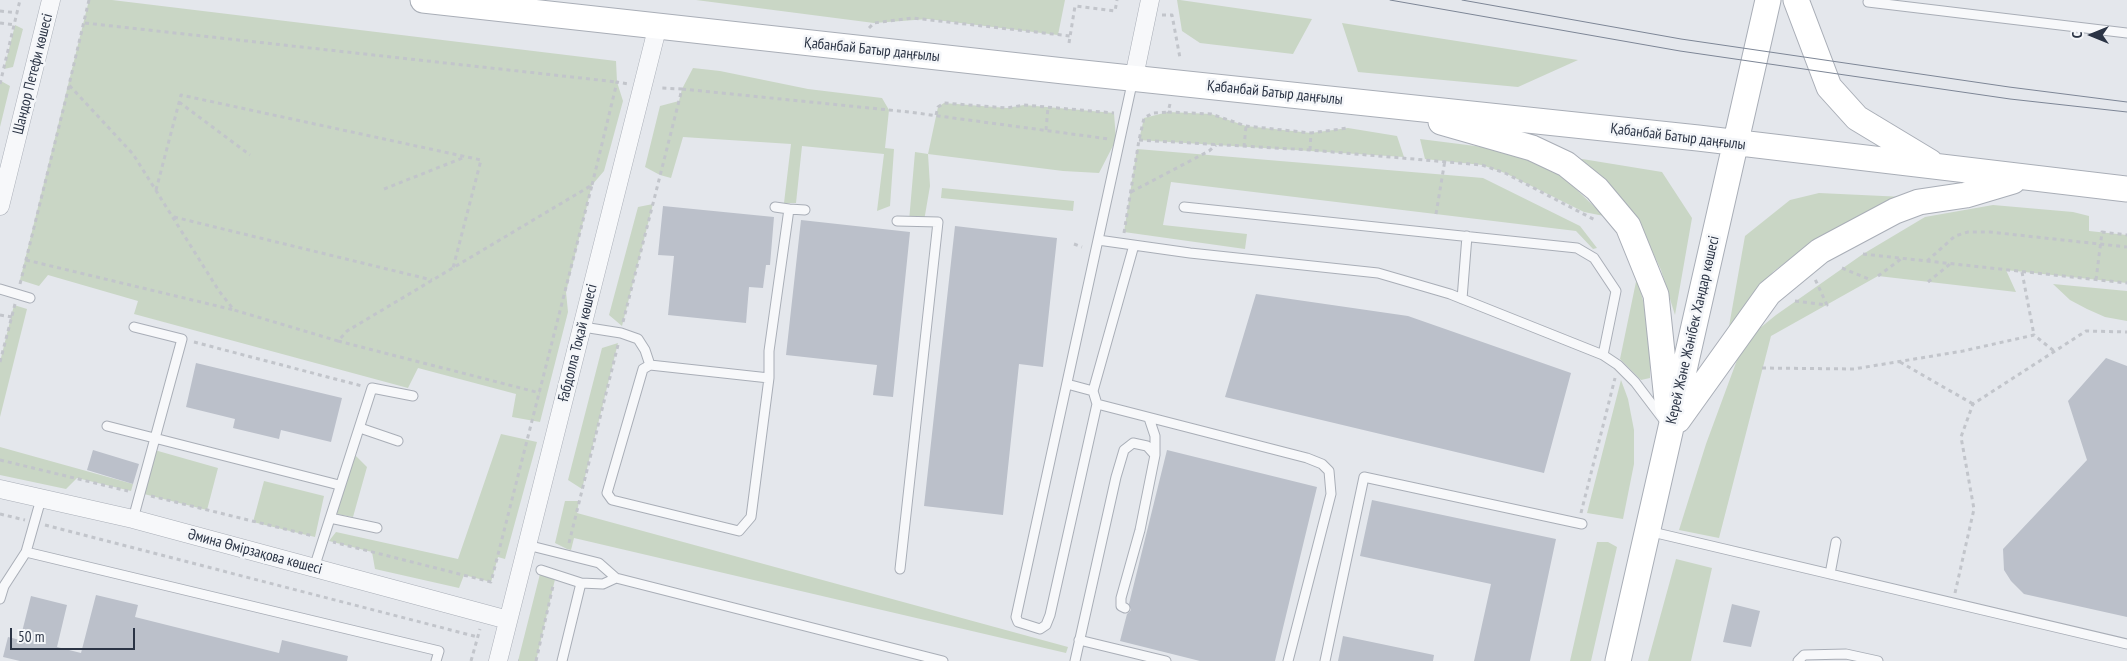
<!DOCTYPE html>
<meta charset="utf-8">
<style>
body{margin:0}
#map{position:relative;width:2127px;height:661px;overflow:hidden;background:#e4e7ec;font-family:"PT Sans Narrow",sans-serif}
canvas{display:block}
.north{position:absolute;left:2067px;top:10px;width:50px;height:50px;-webkit-text-stroke:4px #f4f6f9;paint-order:stroke;rotate:270deg;font-size:14px;font-weight:700;line-height:20px;text-align:center;color:#2b3445}
.north::after{content:'';display:block;margin:auto;width:18px;height:22px;background:#2b3445;clip-path:polygon(50% 0,100% 100%,50% 72%,0 100%)}
.scale{position:absolute;left:10px;top:628px;width:125px;height:22px;box-sizing:border-box;border:2px solid #2b3445;border-top:0;padding-left:6px;font-size:15px;line-height:18px;white-space:nowrap;color:#2b3445;-webkit-text-stroke:4px #f4f6f9;paint-order:stroke}
</style>
<div id="map">
<canvas width="2127" height="661"></canvas>
<div class="north">С</div>
<div class="scale">50 m</div>
</div>
<script>
const ctx = document.querySelector('canvas').getContext('2d');
ctx.lineJoin = 'round';
function fillPath(path, color) { ctx.fillStyle = color; ctx.fill(path, 'evenodd'); }
const toPath = rows => new Path2D(rows.map(r => 'M' + r).join(''));
function strokePath(path, color, width, dash) { ctx.strokeStyle = color; ctx.lineWidth = width; ctx.lineCap = dash ? 'butt' : 'round'; ctx.setLineDash(dash || []); ctx.stroke(path); }
function label(font, color, halo, rows, align = 'center') {
  ctx.font = font + ' "PT Sans Narrow",sans-serif'; ctx.lineWidth = 5; ctx.setLineDash([]); ctx.textBaseline = 'middle'; ctx.strokeStyle = halo; ctx.fillStyle = color; for (const [text, x, y, turn = 0] of rows) {
    ctx.save(); ctx.translate(x, y); ctx.rotate((+turn || 0) * Math.PI / 180); ctx.textAlign = isNaN(turn) ? turn : align; if (halo) ctx.strokeText(text, 0, 0); ctx.fillText(text, 0, 0); ctx.restore();
  }
}
fillPath(toPath([
 [89,0,112,0,616,61,617,82,623,101,604,171,592,185,566,292,568,312,540,422,512,417,516,394,418,368,408,388,134,314,138,301,48,275,39,286,20,280],
 [696,0,1065,0,1058,35,928,19,874,23],
 [1177,0,1180,0,1312,19,1293,54,1200,43,1182,31],
 [1342,23,1578,60,1518,87,1358,72],
 [15,25,23,29,13,67,4,69],
 [693,68,720,71,808,89,882,98,889,110,885,148,894,149,890,206,877,211,884,154,802,146,796,203,784,203,791,144,683,137,671,178,660,175,645,167,660,106,679,101,682,89],
 [1,81,10,86,0,127,0,84],
 [944,103,1007,108,1024,105,1114,113,1116,140,1099,173,1063,171,928,154,930,186,924,221,909,221,915,152,928,154,938,107],
 [1168,112,1211,114,1246,126,1311,133,1348,128,1397,136,1404,157,1139,140,1144,118],
 [1420,139,1491,148,1550,164,1604,216,1584,212,1505,173,1482,165,1425,159],
 [1137,149,1483,178,1580,226,1597,248,1593,249,1576,231,1171,182,1163,225,1247,234,1245,249,1124,232],
 [1570,157,1662,172,1692,218,1675,315,1661,270,1638,221],
 [942,188,1074,201,1073,211,941,198],
 [1819,193,1904,197,1798,253,1774,271,1757,289,1728,332,1745,236,1790,200],
 [653,204,622,326,609,315,638,207],
 [1993,205,2073,212,2089,216,2089,231,2127,235,2127,283,2006,270,2016,292,1878,276,1771,336,1719,538,1679,530,1706,444,1744,341,1776,315,1863,254,1925,217],
 [1637,277,1650,328,1650,378,1641,380,1620,359],
 [2053,284,2127,291,2127,321,2105,317,2087,309,2070,300],
 [14,305,27,309,0,417,0,362],
 [618,343,582,489,568,480,602,348],
 [1621,380,1628,399,1634,430,1634,464,1623,519,1587,513],
 [501,434,537,442,505,559,498,557,491,582,464,575,459,588,375,569,372,552,329,541,336,532,458,559],
 [0,447,133,484,131,491,77,478,66,489,0,475],
 [151,449,218,468,207,510,140,493],
 [352,452,367,467,353,517,331,513],
 [264,481,324,496,315,537,253,522],
 [565,501,579,501,577,513,1068,647,1066,653,574,538,571,550,567,549,555,543],
 [1597,542,1608,542,1617,547,1591,661,1570,661],
 [1676,559,1712,568,1691,661,1648,661],
 [541,570,556,575,536,661,518,661]
]), '#c9d6c5');
fillPath(toPath([
 [663,206,774,217,770,265,766,265,763,288,749,287,746,323,668,315,674,256,658,255],
 [801,220,910,232,893,397,873,395,877,365,786,355],
 [955,226,1057,238,1043,367,1019,364,1003,515,924,506],
 [1256,294,1408,316,1571,373,1544,473,1225,397],
 [2106,358,2127,366,2127,617,2024,594,2011,581,2004,570,2003,549,2087,460,2068,401],
 [196,363,342,398,331,442,281,430,279,439,233,428,235,419,186,407],
 [93,450,139,464,133,484,87,470],
 [1167,450,1317,487,1275,661,1200,661,1120,641,1127,614,1131,610,1129,604],
 [1372,500,1556,539,1530,661,1474,661,1491,584,1360,556],
 [96,595,138,605,135,617,279,653,282,640,348,656,347,661,20,661,3,657,8,637,20,640,31,596,67,605,57,647,81,653],
 [1732,604,1760,611,1751,647,1723,642],
 [1343,636,1434,655,1433,661,1338,661]
]), '#bbc0ca');
const lane = toPath([
 [1868,2,2127,33],
 [775,207,789,209],
 [1184,207,1577,248,1594,258,1616,291,1603,355],
 [897,221,938,222,900,569],
 [1098,240,1190,253,1378,273,1450,294,1603,355,1618,365,1635,382,1663,419],
 [0,289,30,298],
 [1462,299,1467,236],
 [583,327,621,333,638,339,645,350,650,365],
 [769,378,650,365,643,369,607,493,612,500,739,531,751,517,769,378,769,351,789,209,805,210],
 [1067,384,1093,391,1097,404,1050,615,1046,625,1040,629,1018,622,1016,617,1133,79],
 [1093,391,1134,245],
 [1097,404,1307,458,1322,464,1329,471,1331,494,1288,661],
 [1149,418,1155,436,1155,455],
 [107,426,339,485],
 [360,428,398,441],
 [330,518,377,528],
 [133,519,182,339,134,327],
 [1648,531,2127,644],
 [527,545,599,563,616,578],
 [26,552,439,651,436,661],
 [314,568,372,388,413,396],
 [541,570,581,583],
 [1830,574,1836,542],
 [0,599,4,586,26,552,41,499],
 [1079,640,1166,661],
 [562,661,581,583,603,584,616,578,943,661],
 [1075,661,1116,477,1124,450,1133,443,1147,446,1155,455,1140,530,1121,598,1121,606,1125,608],
 [1325,661,1364,477,1582,524],
 [1798,661,1804,655,1846,654,1878,661]
]);
const street = toPath([
 [1134,77,1150,0],
 [0,206,51,0],
 [0,489,133,519,508,620],
 [498,661,658,25]
]);
const secondary = toPath([
 [423,0,1064,71,1698,138,2127,189],
 [1796,0,1829,87,1857,118,1930,162],
 [1441,122,1532,148,1566,164,1597,189,1628,226,1656,295,1668,410],
 [1678,420,1769,293,1820,251,1895,211,1919,202,1966,195,2013,181],
 [1618,661,1768,0]
]);
strokePath(lane, '#a9aeb7', 11);
strokePath(street, '#a9aeb7', 19);
strokePath(secondary, '#a9aeb7', 27);
strokePath(toPath([
 [89,0,69,85,133,154,219,291,234,310,338,341,347,331,592,185,491,582,333,542],
 [0,11,18,13],
 [1162,15,1172,15,1180,58],
 [0,23,15,25],
 [85,23,617,82],
 [869,28,874,23,913,18,1070,36],
 [1069,43,1075,6,1115,11,1117,0],
 [0,84,20,0],
 [682,89,909,112,1109,139],
 [179,102,250,155],
 [1170,104,1168,112,1211,114,1246,126,1311,133],
 [936,115,938,107,944,103,1007,108,1024,105,1114,113],
 [1046,130,1048,107],
 [1139,140,1310,150,1482,165,1505,173,1595,220],
 [1244,147,1246,126],
 [1310,150,1311,133,1348,128],
 [592,185,617,82,628,84],
 [384,189,465,157],
 [156,190,181,95,481,160,453,268],
 [1131,192,1209,151,1216,145],
 [1436,214,1445,160],
 [174,217,432,280],
 [1124,233,1139,140,1144,118,1153,113,1168,112],
 [1074,244,1082,247],
 [1863,254,2127,283],
 [26,260,234,310],
 [1927,261,1955,236,1968,232,1990,232,2127,247],
 [1842,268,1871,280],
 [2022,272,2034,335],
 [1878,276,1901,259],
 [2096,280,2102,232,2127,235],
 [1928,282,1950,264],
 [20,284,69,86],
 [1795,301,1827,305,1815,279],
 [0,315,12,317],
 [623,322,682,89,661,88],
 [338,341,540,393],
 [194,342,362,386],
 [0,362,15,304],
 [1900,362,1973,404],
 [1762,368,1854,369,1963,351,2034,335,2054,351],
 [0,460,128,491],
 [151,496,313,536],
 [1581,513,1615,378],
 [0,514,25,520],
 [45,525,478,637],
 [569,543,618,345],
 [1955,593,1974,509,1961,437,1973,404,2086,331,2127,332],
 [471,661,480,629],
 [518,661,519,661],
 [536,661,553,586]
]), '#c2c5cb', 3, [4, 4]);
strokePath(lane, '#f7f8fa', 9);
strokePath(street, '#f7f8fa', 18);
strokePath(secondary, '#fff', 25);
strokePath(toPath([
 [1390,0,1680,51,2010,99,2127,112],
 [1462,0,1681,39,2009,87,2127,102]
]), '#7d8696', 1);
label('15px', '#2b3445', '#f4f6f9', [
 ["Қабанбай Батыр даңғылы",872,50,6],
 ["Шандор Петефи көшесі",33,74,-76],
 ["Қабанбай Батыр даңғылы",1275,93,6],
 ["Қабанбай Батыр даңғылы",1678,137,7],
 ["Керей Және Жәнібек Хандар көшесі",1693,330,-77],
 ["Ғабдолла Тоқай көшесі",578,343,-76],
 ["Әмина Өмірзақова көшесі",255,552,15]
]);
</script>
